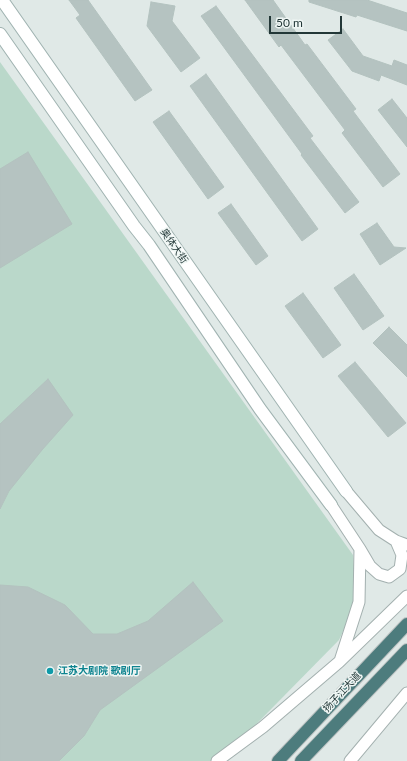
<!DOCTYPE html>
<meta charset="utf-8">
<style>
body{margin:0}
#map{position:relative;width:407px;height:761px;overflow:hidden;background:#e0e9e7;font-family:Lato,sans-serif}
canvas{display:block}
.scale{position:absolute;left:269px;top:16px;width:73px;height:18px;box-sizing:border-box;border:2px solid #223737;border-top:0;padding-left:5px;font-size:12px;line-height:14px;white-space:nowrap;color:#223737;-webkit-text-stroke:3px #eff6f4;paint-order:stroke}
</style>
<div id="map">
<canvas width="407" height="761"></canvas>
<div class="scale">50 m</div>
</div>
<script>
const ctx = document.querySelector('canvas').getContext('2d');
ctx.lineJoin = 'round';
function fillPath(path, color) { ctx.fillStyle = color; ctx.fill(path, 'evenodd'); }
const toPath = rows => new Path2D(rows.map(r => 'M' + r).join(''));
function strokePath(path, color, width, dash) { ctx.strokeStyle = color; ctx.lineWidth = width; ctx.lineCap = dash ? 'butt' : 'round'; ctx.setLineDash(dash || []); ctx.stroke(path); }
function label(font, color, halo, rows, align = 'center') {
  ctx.font = font + ' Lato,"Noto Sans SC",sans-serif'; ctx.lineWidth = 3; ctx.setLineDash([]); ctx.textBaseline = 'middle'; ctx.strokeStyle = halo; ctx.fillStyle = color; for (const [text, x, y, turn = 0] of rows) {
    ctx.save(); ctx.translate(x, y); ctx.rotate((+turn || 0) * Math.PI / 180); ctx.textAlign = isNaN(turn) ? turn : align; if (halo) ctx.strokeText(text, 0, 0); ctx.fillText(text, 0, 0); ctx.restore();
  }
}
fillPath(toPath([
 [0,62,353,555,355,582,353,607,345,627,339,640,220,761,0,761]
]), '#bad8ca');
const building = toPath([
 [69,0,88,0,152,90,135,101,76,18,80,15,69,0],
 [245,0,273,0,305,45,307,44,356,109,353,111,400,174,383,187,342,133,345,130,281,45,279,47,245,0],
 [309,0,367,0,407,13,407,31,357,15,356,17,309,2,309,0],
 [151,2,175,6,172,21,200,58,181,72,147,26,151,2],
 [216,6,313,136,310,138,359,202,345,213,301,155,302,154,201,16,216,6],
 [343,29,363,56,392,66,394,60,407,65,407,85,381,75,379,81,352,71,328,40,343,29],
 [206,74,318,229,302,241,190,86,206,74],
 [392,99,407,118,407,147,378,110,392,99],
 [169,111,224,187,208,199,153,122,169,111],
 [28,152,72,224,0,268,0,169,28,152],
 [231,204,268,256,256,265,218,213,231,204],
 [377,223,394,247,406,248,380,265,360,234,377,223],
 [354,274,384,316,363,330,334,288,354,274],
 [303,293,341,345,323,358,285,306,303,293],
 [389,327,407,345,407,377,373,343,389,327],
 [355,362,406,423,388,437,338,376,355,362],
 [48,379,73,415,42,450,9,491,0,509,0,424,48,379],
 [193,582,223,621,100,710,84,736,60,760,58,761,0,761,0,585,28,587,65,605,93,634,117,634,148,621,193,582]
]);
fillPath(building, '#b5c3c1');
strokePath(building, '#b3c2bf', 1);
const tertiary = toPath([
 [346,491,379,530,396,541,407,545],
 [331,505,360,549,359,602,340,661],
 [360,549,370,566,379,574,389,577,400,569,402,555,396,541],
 [217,761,263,727,339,662,407,596],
 [350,761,407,693]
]);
const secondary = toPath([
 [2,0,346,491],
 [0,34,134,226,149,245,260,409,331,505]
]);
const trunk = toPath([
 [278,761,407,624],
 [301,761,407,650]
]);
strokePath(tertiary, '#a3b0af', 13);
strokePath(secondary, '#a0b3b1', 14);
strokePath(trunk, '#bdc3c3', 14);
strokePath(tertiary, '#fff', 11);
strokePath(secondary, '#fff', 12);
strokePath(trunk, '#4d7c7d', 12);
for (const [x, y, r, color] of [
 [50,671,4,"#0f9aa8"]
]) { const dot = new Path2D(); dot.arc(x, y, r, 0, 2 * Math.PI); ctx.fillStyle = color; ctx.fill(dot); strokePath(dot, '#eff6f4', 1.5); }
label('10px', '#223737', '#eff6f4', [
 ["奥体大街",174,246,55],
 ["扬子江大道",342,692,-47]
]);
label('bold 10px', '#0d838f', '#eff6f4', [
 ["江苏大剧院 歌剧厅",58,671]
], 'left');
</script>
